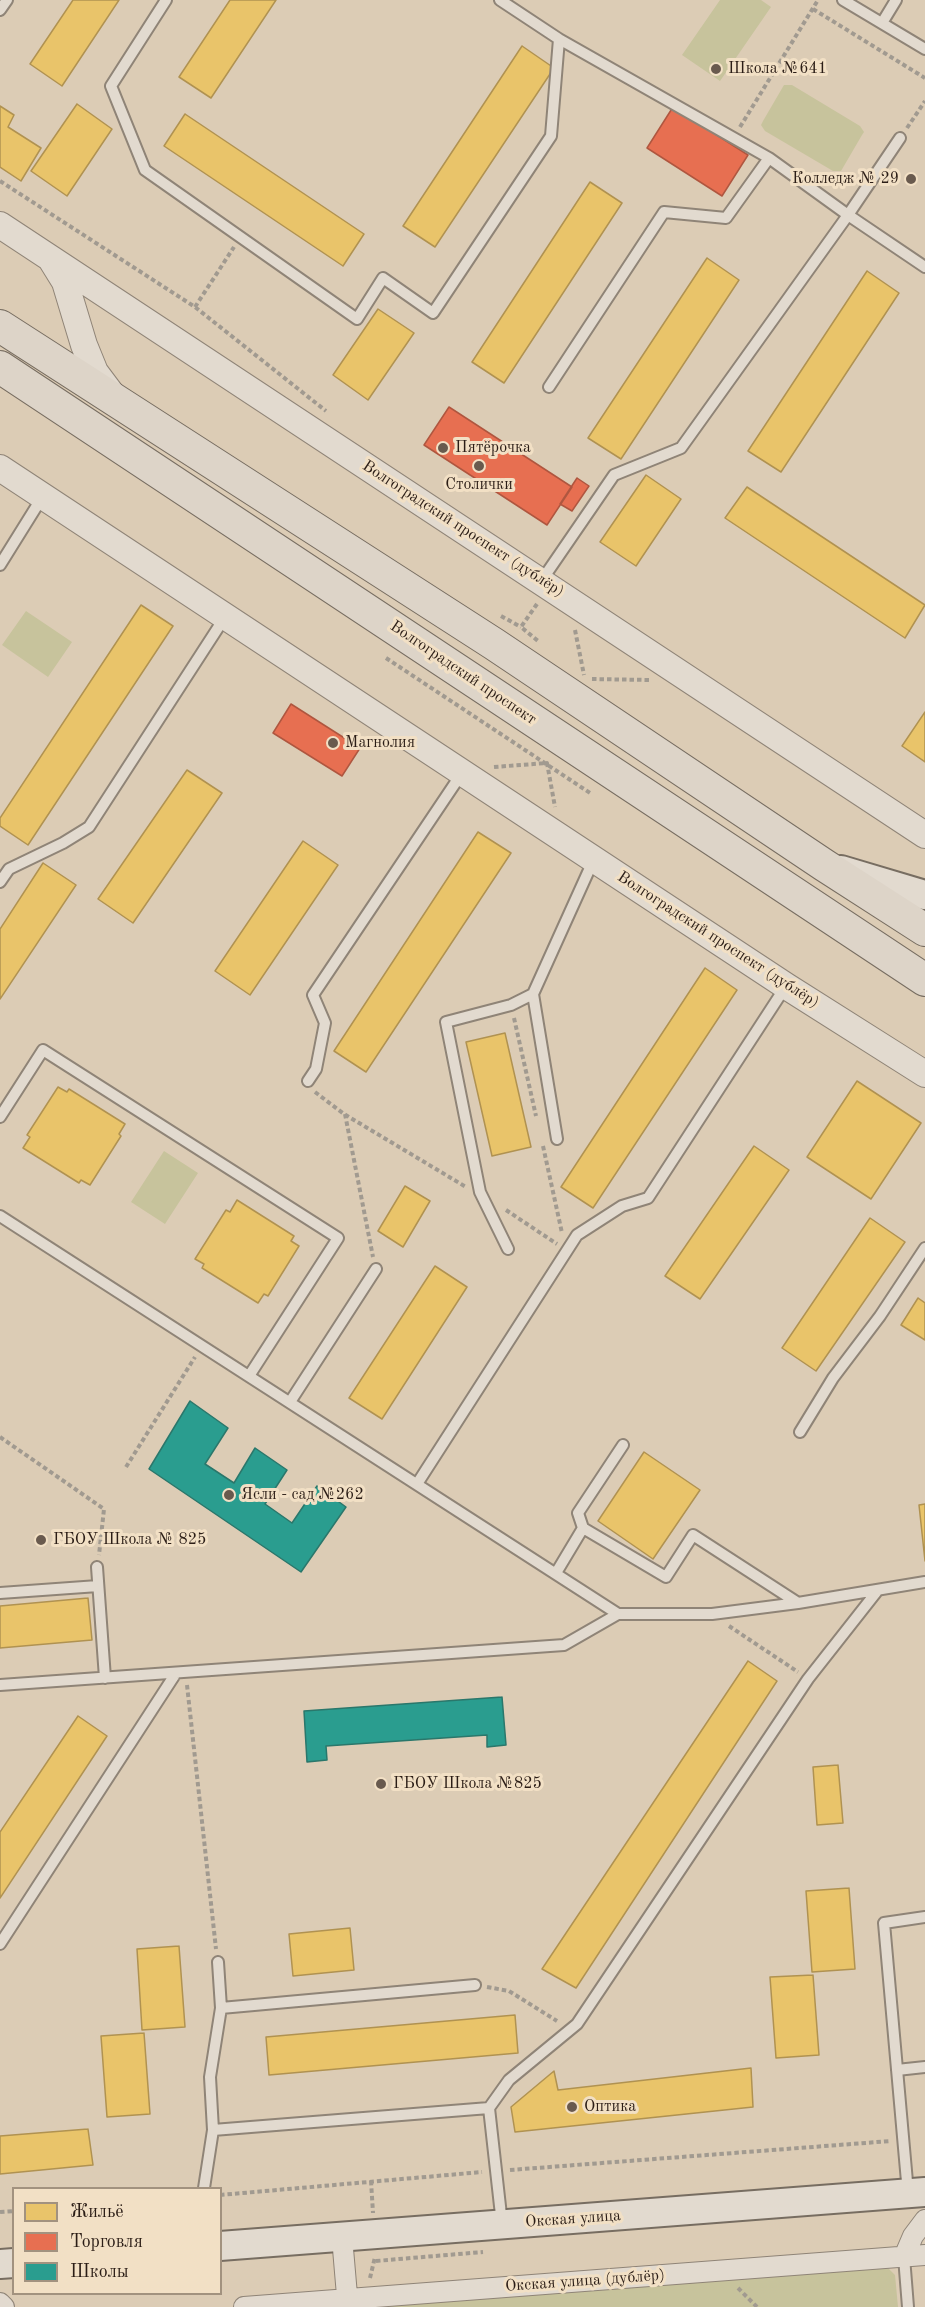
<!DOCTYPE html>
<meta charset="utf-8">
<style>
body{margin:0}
#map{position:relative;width:925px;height:2307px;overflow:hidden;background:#dcccb5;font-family:"Old Standard TT",serif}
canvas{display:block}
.legend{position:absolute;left:12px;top:2187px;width:210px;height:108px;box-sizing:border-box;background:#f2e0c5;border:2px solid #a2927f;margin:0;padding:8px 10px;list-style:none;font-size:18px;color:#2b1d16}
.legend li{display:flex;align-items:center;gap:12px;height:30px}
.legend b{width:30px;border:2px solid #a2927f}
</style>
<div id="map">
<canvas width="925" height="2307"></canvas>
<ul class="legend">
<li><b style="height:16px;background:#e9c46a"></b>Жильё</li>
<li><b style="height:16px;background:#e76f51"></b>Торговля</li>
<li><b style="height:16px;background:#2a9d8f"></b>Школы</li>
</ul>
</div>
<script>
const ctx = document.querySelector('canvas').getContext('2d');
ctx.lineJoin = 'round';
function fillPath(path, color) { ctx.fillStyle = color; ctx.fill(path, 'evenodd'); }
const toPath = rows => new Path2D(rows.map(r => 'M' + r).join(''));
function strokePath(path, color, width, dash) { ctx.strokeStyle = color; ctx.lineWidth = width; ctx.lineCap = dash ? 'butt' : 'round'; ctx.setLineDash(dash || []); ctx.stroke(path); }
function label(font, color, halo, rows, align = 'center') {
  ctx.font = font + ' "Old Standard TT",serif'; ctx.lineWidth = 6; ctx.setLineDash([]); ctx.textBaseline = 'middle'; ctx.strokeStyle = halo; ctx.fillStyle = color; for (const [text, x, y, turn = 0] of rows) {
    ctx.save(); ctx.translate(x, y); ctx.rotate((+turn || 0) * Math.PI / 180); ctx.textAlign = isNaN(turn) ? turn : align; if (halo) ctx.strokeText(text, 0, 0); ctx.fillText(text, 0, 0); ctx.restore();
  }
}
fillPath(toPath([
 [720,0,761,0,771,7,720,81,682,55],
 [784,85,792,85,860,126,864,132,862,135,841,171,833,171,765,131,761,125,763,121],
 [26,611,72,642,48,677,2,645],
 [164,1151,198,1173,165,1224,131,1202],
 [878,2265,888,2268,895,2275,898,2307,371,2307]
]), '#c7c39c');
const homes = toPath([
 [73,0,119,0,62,86,30,64,73,0],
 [230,0,276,0,211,98,179,77,230,0],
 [522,46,554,68,435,247,403,226,522,46],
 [77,104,112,129,67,196,31,171,77,104],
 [0,106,14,115,8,127,41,148,21,181,0,167,0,106],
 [185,114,364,234,343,266,164,146,185,114],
 [590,182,622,203,504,383,472,362,590,182],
 [707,258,739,280,621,459,588,438,707,258],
 [867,271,899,293,781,472,748,451,867,271],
 [378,309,414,333,368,400,333,375,378,309],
 [646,475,681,499,636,566,600,542,646,475],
 [747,487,925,605,905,638,725,518,747,487],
 [141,605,173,626,28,845,0,826,0,818,141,605],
 [925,712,925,762,902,746,925,712],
 [187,770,222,793,133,923,98,899,187,770],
 [478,832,511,853,366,1072,334,1051,478,832],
 [303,841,338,865,250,995,215,971,303,841],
 [43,863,76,885,0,999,0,929,43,863],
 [705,968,737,990,593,1208,561,1187,705,968],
 [505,1033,531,1147,492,1156,466,1042,505,1033],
 [857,1081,921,1123,871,1199,807,1157,857,1081],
 [58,1087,67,1092,69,1089,125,1124,119,1134,121,1136,90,1185,81,1180,79,1183,23,1148,30,1137,27,1135,58,1087],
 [754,1146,789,1170,700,1299,665,1276,754,1146],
 [405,1186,430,1201,403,1247,378,1231,405,1186],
 [237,1200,294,1236,291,1241,299,1246,268,1296,264,1294,258,1303,202,1268,204,1264,195,1259,226,1210,230,1212,237,1200],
 [870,1218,905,1242,816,1371,782,1348,870,1218],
 [435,1266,467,1287,382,1419,349,1398,435,1266],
 [918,1298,925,1303,925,1340,901,1325,918,1298],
 [644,1452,700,1490,653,1559,598,1521,644,1452],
 [925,1504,925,1561,919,1505,925,1504],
 [88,1598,92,1640,0,1648,0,1606,88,1598],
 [748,1661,777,1681,576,1988,542,1969,748,1661],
 [78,1716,107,1736,0,1898,0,1832,78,1716],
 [838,1765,843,1823,817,1825,813,1767,838,1765],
 [849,1888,855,1969,812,1972,806,1891,849,1888],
 [350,1928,354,1970,293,1976,289,1934,350,1928],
 [179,1946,185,2027,142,2030,137,1949,179,1946],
 [813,1975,819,2055,776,2058,770,1977,813,1975],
 [515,2015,518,2053,269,2075,266,2037,515,2015],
 [144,2033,150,2114,107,2117,101,2036,144,2033],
 [751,2068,753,2107,515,2132,511,2107,554,2071,558,2090,751,2068],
 [88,2129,93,2165,0,2174,0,2136,88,2129]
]);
fillPath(homes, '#e9c46a');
strokePath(homes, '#b09251', 1.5);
const shops = toPath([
 [673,107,748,155,722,196,647,148,673,107],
 [449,407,572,487,547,525,424,445,449,407],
 [577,478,589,486,572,511,560,504,577,478],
 [291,704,360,748,342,776,273,733,291,704]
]);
fillPath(shops, '#e76f51');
strokePath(shops, '#af563f', 1.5);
const schools = toPath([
 [190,1401,228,1428,205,1464,234,1483,255,1448,287,1470,265,1504,292,1523,317,1486,346,1507,301,1572,149,1469,190,1401],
 [502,1697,506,1745,487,1747,487,1735,326,1746,327,1760,307,1762,304,1711,502,1697]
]);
fillPath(schools, '#2a9d8f');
strokePath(schools, '#2a776b', 1.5);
const service = toPath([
 [166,0,111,86,145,170,357,319,383,278,433,313,551,136,559,39],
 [500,0,559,39,769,158,848,215,925,267],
 [843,0,925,49],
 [0,10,7,0],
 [882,23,896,0],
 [549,387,664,212,726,218,769,158],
 [0,565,43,496],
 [542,580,614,475,681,448,848,215,900,138],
 [0,882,9,869,63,843,89,827,225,617],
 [308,1081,316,1069,325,1023,313,995,462,773],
 [0,1117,43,1050,338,1238,249,1376],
 [557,1139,533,994,594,859],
 [0,1216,618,1614,712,1614,798,1603,925,1582],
 [508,1249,480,1192,446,1022,511,1005,533,994],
 [290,1402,376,1269],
 [800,1432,833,1378,880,1316,925,1248],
 [623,1445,578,1513,583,1528,666,1577,693,1535,798,1603],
 [417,1484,577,1235,622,1206,648,1198,786,986],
 [97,1567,105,1678],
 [556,1573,583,1528],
 [0,1593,98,1586],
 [0,1685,564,1645,618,1614],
 [0,1944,176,1673],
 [221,2008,475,1985],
 [897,2070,925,2067],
 [213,2130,489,2108],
 [204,2188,213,2130,210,2077,221,2008,218,1962],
 [908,2193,884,1923,925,1917],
 [502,2224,489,2108,509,2080,577,2024,808,1679,878,1590],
 [904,2257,908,2307]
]);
const minor = toPath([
 [342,2237,348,2307],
 [904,2257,913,2236,925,2220],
 [0,2303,4,2307],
 [244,2307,925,2255]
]);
const tertiary = toPath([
 [0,225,925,835],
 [52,261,65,282,84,345,95,372,113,396],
 [0,468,786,986,925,1074]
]);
const secondary = toPath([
 [841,870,925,895],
 [220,2246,925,2192],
 [0,2264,14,2263]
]);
const primary = toPath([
 [0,326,494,644,824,865,925,930],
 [0,367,925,980]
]);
strokePath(service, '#8f8477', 14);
strokePath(minor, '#8f8477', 22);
strokePath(tertiary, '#8f8477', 28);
strokePath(secondary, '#776d61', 32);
strokePath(primary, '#776d61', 34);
strokePath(toPath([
 [813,9,925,78],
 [740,127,818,0],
 [907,128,925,101],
 [0,181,195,307,326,411],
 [195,307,234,247],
 [537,604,521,627,538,641],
 [501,616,521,627],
 [575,630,584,675],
 [386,658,590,793],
 [592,679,650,680],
 [494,767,547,763,555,807],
 [514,1018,536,1116],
 [315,1092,344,1114,466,1187],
 [345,1114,373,1257],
 [543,1146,562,1233],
 [506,1210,557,1244],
 [0,1437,104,1509,99,1555],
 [126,1467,195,1357],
 [729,1626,798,1672],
 [187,1685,216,1949],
 [487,1987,509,1991,557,2021],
 [510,2170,891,2141],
 [371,2181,373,2213],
 [220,2195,482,2172],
 [0,2212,14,2211],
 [376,2261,483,2252],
 [370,2278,375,2257],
 [738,2288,757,2307]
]), '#a19a90', 4, [4.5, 3]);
strokePath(service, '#e2dacf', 10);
strokePath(minor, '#e2dacf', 20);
strokePath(tertiary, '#e2dacf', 26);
strokePath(secondary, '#e2dacf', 28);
strokePath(primary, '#ddd4c8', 32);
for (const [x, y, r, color] of [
 [716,69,6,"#695a4e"],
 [911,179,6,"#695a4e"],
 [443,448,6,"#695a4e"],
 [479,466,6,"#695a4e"],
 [333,743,6,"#695a4e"],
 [229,1495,6,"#695a4e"],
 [41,1540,6,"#695a4e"],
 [381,1784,6,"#695a4e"],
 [572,2107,6,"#695a4e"]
]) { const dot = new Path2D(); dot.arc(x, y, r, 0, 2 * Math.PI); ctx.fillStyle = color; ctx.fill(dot); strokePath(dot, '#f2e0c5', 2); }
label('16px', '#2b1d16', '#f2e0c5', [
 ["Школа №641",728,69],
 ["Колледж № 29",899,179,"right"],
 ["Пятёрочка",455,448],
 ["Столички",479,485,"center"],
 ["Магнолия",345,743],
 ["Ясли - сад №262",241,1495],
 ["ГБОУ Школа № 825",53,1540],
 ["ГБОУ Школа №825",393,1784],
 ["Оптика",584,2107]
], 'left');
label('16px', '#2b1d16', '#f2e0c5', [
 ["Волгоградский проспект (дублёр)",463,529,33],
 ["Волгоградский проспект",463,673,34],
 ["Волгоградский проспект (дублёр)",718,940,33],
 ["Окская улица",573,2219,-4],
 ["Окская улица (дублёр)",585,2281,-4]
]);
</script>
